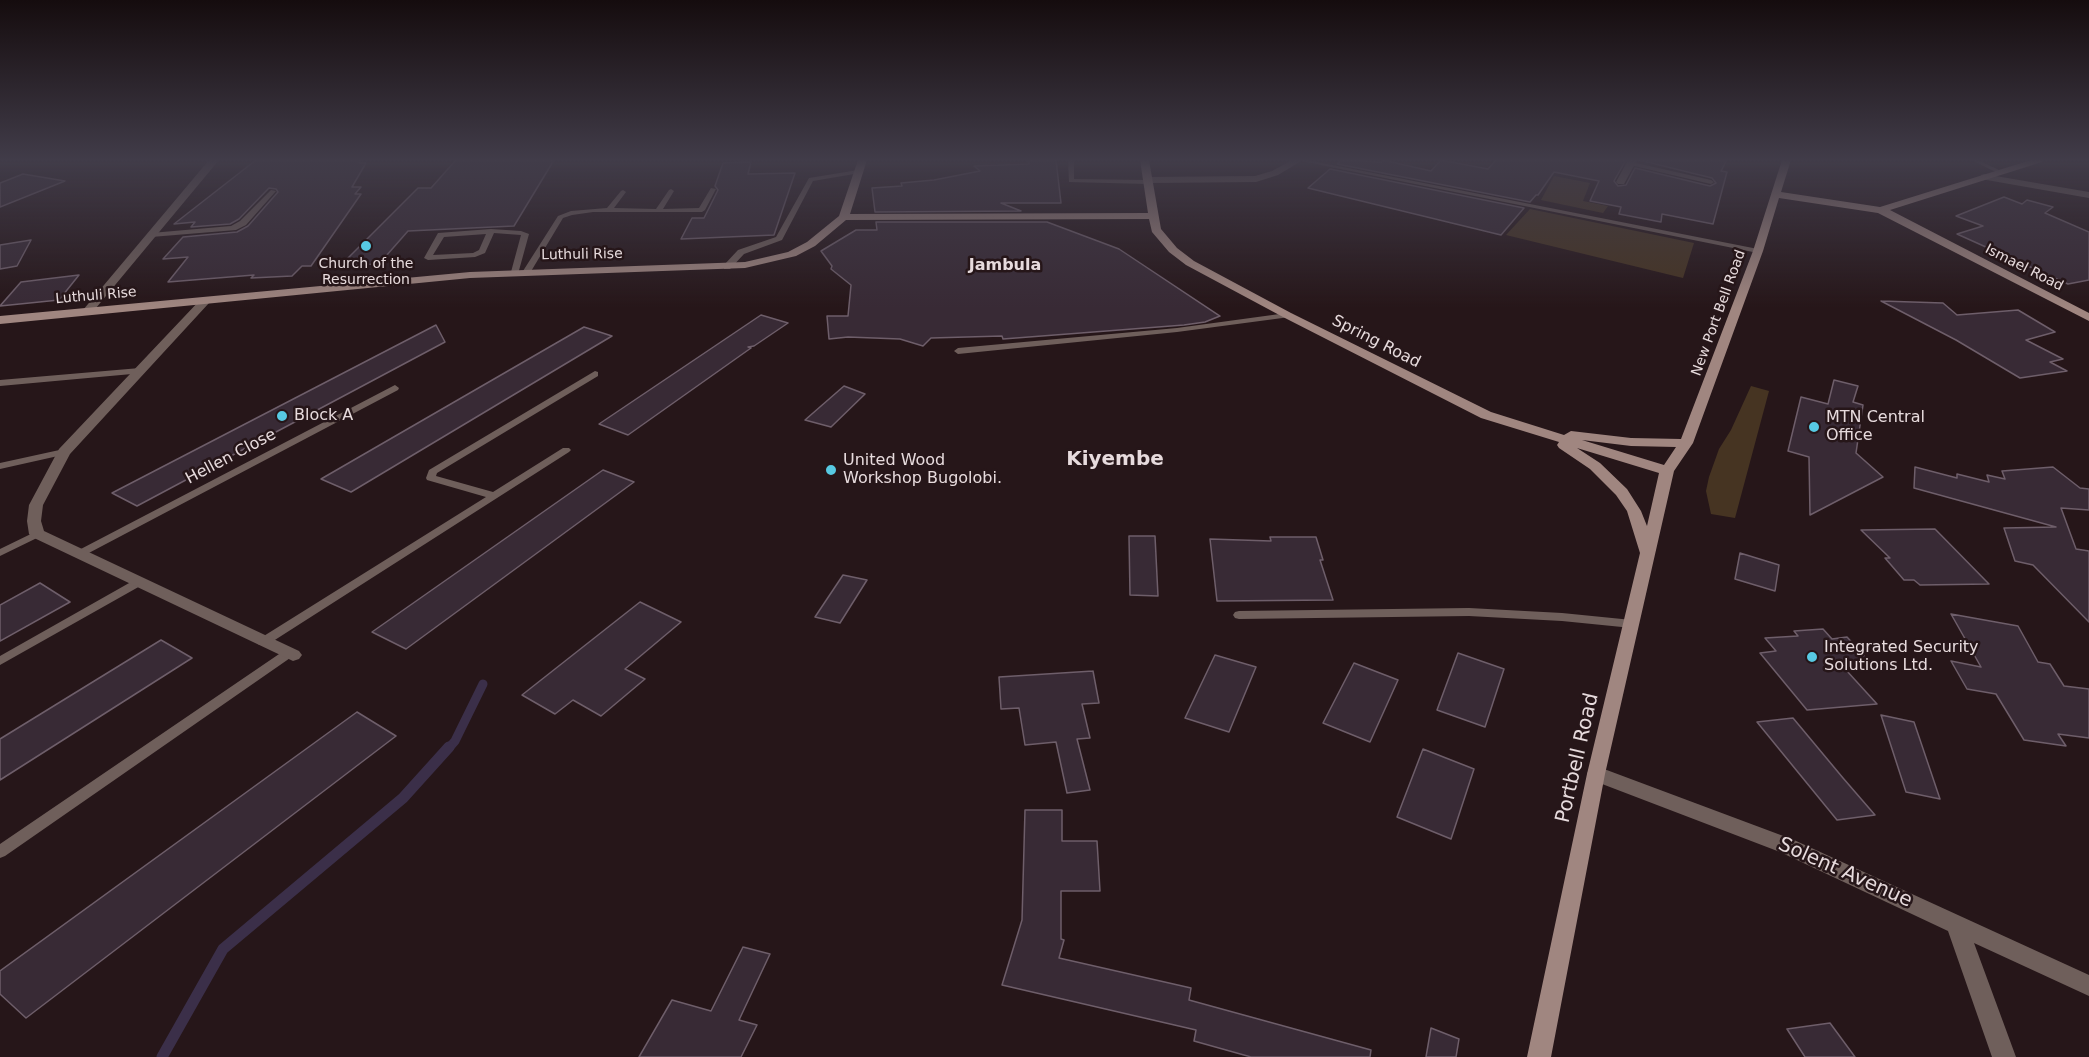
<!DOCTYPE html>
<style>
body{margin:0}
canvas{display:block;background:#261619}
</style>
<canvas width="2089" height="1057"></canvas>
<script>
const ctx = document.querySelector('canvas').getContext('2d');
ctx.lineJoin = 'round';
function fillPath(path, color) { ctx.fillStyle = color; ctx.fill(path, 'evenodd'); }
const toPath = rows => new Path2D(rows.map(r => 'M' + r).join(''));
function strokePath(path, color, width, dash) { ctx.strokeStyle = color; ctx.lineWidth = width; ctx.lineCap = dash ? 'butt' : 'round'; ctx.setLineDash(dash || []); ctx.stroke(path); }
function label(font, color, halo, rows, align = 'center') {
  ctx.font = font + ' "DejaVu Sans",sans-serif'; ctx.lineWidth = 5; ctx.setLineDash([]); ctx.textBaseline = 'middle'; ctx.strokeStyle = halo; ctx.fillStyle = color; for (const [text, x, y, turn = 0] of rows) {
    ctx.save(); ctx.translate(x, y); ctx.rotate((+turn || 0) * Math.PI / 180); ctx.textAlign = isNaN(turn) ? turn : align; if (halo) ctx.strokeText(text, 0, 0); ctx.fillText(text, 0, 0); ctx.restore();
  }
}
fillPath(toPath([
 [1554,176,1590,183,1583,201,1608,206,1603,213,1541,200],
 [1530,209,1694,243,1683,278,1506,235],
 [1751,386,1769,391,1735,518,1711,514,1706,491,1709,477,1719,449,1731,430]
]), '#463422');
strokePath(toPath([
 [448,749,455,741,483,684]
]), '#3b2f49', 9);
strokePath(toPath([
 [162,1057,223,949,403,798,449,747]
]), '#3b2f49', 11);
const building = toPath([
 [256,160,361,160,359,163,366,163,352,187,361,187,355,194,361,194,311,266,302,266,292,276,251,278,254,275,168,282,188,257,163,259,183,237,237,232,248,226,278,192,276,189,269,188,239,219,230,224,191,227,195,222,174,224,256,160],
 [456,160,554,160,514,226,408,231,379,264,341,265,418,188,431,188,456,160],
 [1028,160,1056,160,1061,203,1001,203,1021,211,875,212,872,188,902,186,901,183,934,180,980,171,974,166,1029,164,1028,160],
 [1342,160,1381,162,1383,160,1431,171,1441,160,1488,169,1496,160,1626,160,1614,181,1618,186,1626,185,1635,168,1710,186,1716,183,1712,178,1639,160,1727,160,1721,171,1727,172,1713,224,1662,214,1661,222,1619,214,1621,207,1590,201,1599,181,1554,172,1538,195,1536,195,1530,202,1337,164,1342,160],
 [751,162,748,174,795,173,774,235,681,239,692,218,704,218,718,190,715,186,723,163,751,162],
 [1330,169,1524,208,1501,235,1308,188,1330,169],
 [23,174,65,181,0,207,0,183,23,174],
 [2004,197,2022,204,2027,200,2053,207,2045,213,2089,232,2089,280,2068,284,1957,234,1983,226,1956,216,2004,197],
 [876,222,1047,222,1119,249,1220,316,1205,322,1184,325,1003,339,1002,336,931,338,923,346,900,339,848,337,829,339,827,316,848,316,851,285,831,269,832,266,821,251,856,230,877,230,876,222],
 [31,240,17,266,0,269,0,245,31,240],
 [79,275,59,300,0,306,21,282,79,275],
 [1881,301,1943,303,1957,315,2018,310,2055,332,2026,340,2063,359,2050,362,2067,371,2020,378,1956,340,1881,301],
 [761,315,788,323,754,346,748,347,751,348,628,435,599,424,761,315],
 [436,325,445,342,137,506,112,493,436,325],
 [584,327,612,336,351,492,321,479,584,327],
 [1834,380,1858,386,1853,402,1863,405,1856,453,1883,477,1810,515,1809,457,1788,451,1801,397,1828,404,1834,380],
 [844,386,865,394,831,427,805,420,844,386],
 [1915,467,1957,478,1957,474,1989,482,1987,475,2005,479,2002,471,2053,467,2080,488,2089,489,2089,510,2061,508,2076,549,2089,551,2089,622,2033,565,2015,561,2004,528,2056,527,1914,488,1915,467],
 [603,470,634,482,406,649,372,632,603,470],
 [1935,529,1989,584,1920,585,1914,580,1904,580,1885,558,1890,558,1861,530,1935,529],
 [1129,536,1155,536,1158,596,1130,595,1129,536],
 [1270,537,1316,537,1323,560,1320,560,1333,600,1217,601,1210,539,1271,541,1270,537],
 [1740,553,1779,565,1775,591,1735,579,1740,553],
 [843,575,867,580,840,623,815,617,843,575],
 [40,583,70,602,0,641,0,605,40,583],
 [640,602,681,622,625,669,645,679,601,716,573,700,555,714,522,695,640,602],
 [1951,614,2018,626,2038,662,2050,664,2064,686,2089,689,2089,738,2058,734,2066,746,2024,740,1996,694,1967,689,1951,661,1981,667,1951,614],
 [1823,629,1832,639,1847,637,1875,668,1846,670,1877,704,1807,710,1760,653,1776,651,1765,638,1798,636,1794,631,1823,629],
 [161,640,192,658,0,780,0,739,161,640],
 [1458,653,1504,669,1485,727,1437,710,1458,653],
 [1215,655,1256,667,1229,732,1185,718,1215,655],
 [1354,663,1398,680,1370,742,1323,723,1354,663],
 [1093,671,1099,703,1082,704,1090,738,1077,739,1090,790,1067,793,1056,742,1025,745,1019,708,1001,709,999,677,1093,671],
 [357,712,396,736,26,1018,0,994,0,971,357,712],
 [1881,715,1914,722,1940,799,1906,792,1881,715],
 [1793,718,1843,778,1875,815,1837,820,1757,722,1793,718],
 [1423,749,1474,769,1451,839,1397,817,1423,749],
 [1025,810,1062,810,1062,841,1097,841,1100,891,1061,891,1061,939,1064,940,1059,958,1191,988,1189,1000,1371,1050,1370,1057,1251,1057,1194,1041,1196,1030,1002,985,1022,920,1025,810],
 [743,947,770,954,739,1020,757,1025,741,1057,639,1057,672,1000,711,1011,743,947],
 [1830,1023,1855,1057,1805,1057,1787,1029,1830,1023],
 [1431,1028,1459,1039,1456,1057,1426,1057,1431,1028]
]);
fillPath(building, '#382a35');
strokePath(building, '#6e5e6a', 1.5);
fillPath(toPath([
 [1068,160,1074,160,1074,179,1149,180,1152,182,1149,184,1069,182,1068,160],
 [1296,160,1307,160,1758,249,1762,251,1758,253,1296,160],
 [1971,160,1978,160,2003,172,1998,173,1971,160],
 [1632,162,1711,180,1714,182,1711,184,1630,165,1629,164,1632,162],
 [858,170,861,172,860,173,813,181,782,240,744,254,730,269,724,269,724,265,738,250,776,237,809,178,858,170],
 [711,188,716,189,705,210,702,212,593,212,572,215,563,218,530,273,523,271,558,216,571,211,607,208,621,191,623,190,626,192,614,208,656,209,669,190,671,189,674,191,663,209,699,208,711,188],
 [271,190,276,191,246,225,236,230,151,237,147,235,151,233,231,226,240,221,271,190],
 [491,229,521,231,529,234,518,274,511,272,521,235,494,233,485,253,475,257,428,260,424,258,438,233,491,229],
 [486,234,479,250,473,253,433,255,444,237,486,234],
 [1287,313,1290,313,1290,317,1177,332,958,354,954,351,958,348,1177,328,1287,313],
 [140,368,144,371,143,373,0,386,0,380,140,368],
 [595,371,598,372,598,376,437,473,436,476,493,492,563,448,569,448,571,450,569,452,267,645,259,645,257,642,259,639,486,497,427,480,426,478,429,470,595,371],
 [395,385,399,388,398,390,85,555,81,556,76,553,77,551,395,385],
 [64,449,69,452,67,454,0,469,0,463,64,449],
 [37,531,41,532,42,534,41,536,0,556,0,549,37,531],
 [138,578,144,582,142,585,0,665,0,656,138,578],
 [1469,608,1562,613,1632,620,1636,621,1638,624,1636,627,1632,628,1562,621,1469,616,1239,619,1235,618,1233,615,1235,612,1239,611,1469,608],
 [289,649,293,650,295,653,293,656,5,856,0,858,0,844,285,650,289,649]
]), '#6f5f5b');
fillPath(toPath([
 [209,160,219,160,91,314,83,314,83,310,209,160],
 [1292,160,1303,160,1278,175,1256,182,1149,183,1144,180,1149,177,1255,176,1272,171,1292,160],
 [1628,160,1637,160,1624,184,1618,184,1616,182,1628,160],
 [1984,174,2089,192,2089,198,1981,179,1981,175,1984,174],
 [205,298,209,299,209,303,70,454,43,505,41,521,44,531,299,651,302,655,299,659,293,661,32,537,29,534,27,521,29,505,59,449,201,299,205,298],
 [1596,766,1794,840,2089,975,2089,996,1974,943,2016,1057,1992,1057,1948,931,1780,852,1589,779,1587,774,1589,769,1596,766]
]), '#6f5f5b');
fillPath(toPath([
 [858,160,867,160,850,214,1148,213,1140,160,1149,160,1161,229,1177,248,1194,261,1291,313,1491,412,1564,435,1571,431,1631,438,1681,439,1753,251,1782,160,1791,160,1781,192,1880,207,2031,160,2043,160,2042,162,1890,210,2089,313,2089,321,1878,213,1779,198,1763,251,1693,443,1674,471,1605,774,1551,1057,1527,1057,1587,774,1640,553,1627,511,1616,495,1590,469,1559,448,1557,445,1559,442,1481,418,1283,317,1186,265,1169,252,1152,232,1149,219,846,220,815,246,796,256,745,268,470,278,0,324,0,316,470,272,745,262,788,252,807,242,839,216,858,160],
 [1582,440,1631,446,1676,447,1664,465,1582,440],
 [1577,448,1659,473,1647,526,1641,511,1627,489,1600,463,1577,448]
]), '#a08680');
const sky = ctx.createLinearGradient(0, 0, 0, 308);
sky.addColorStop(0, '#150c0e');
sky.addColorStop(0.52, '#413c49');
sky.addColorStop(1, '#413c4900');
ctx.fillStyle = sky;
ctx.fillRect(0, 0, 2089, 308);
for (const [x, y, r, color] of [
 [366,246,6,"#57c9e2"],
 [282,416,6,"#57c9e2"],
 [1814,427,6,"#57c9e2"],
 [831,470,6,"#57c9e2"],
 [1812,657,6,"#57c9e2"]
]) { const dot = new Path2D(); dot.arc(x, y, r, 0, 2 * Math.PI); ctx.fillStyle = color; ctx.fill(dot); strokePath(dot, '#261619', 2); }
label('14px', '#e7dbdd', '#261619', [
 ["Luthuli Rise",582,255,-1],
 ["Ismael Road",2024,268,27],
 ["Luthuli Rise",96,296,-5],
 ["New Port Bell Road",1719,313,-70]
]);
label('14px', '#e7dbdd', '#261619', [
 ["Church of the",366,264],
 ["Resurrection",366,280]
]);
label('bold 16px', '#e7dbdd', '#261619', [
 ["Jambula",1005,266]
]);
label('16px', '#e7dbdd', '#261619', [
 ["Spring Road",1376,342,27],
 ["Hellen Close",231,457,-28]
]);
label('16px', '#e7dbdd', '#261619', [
 ["Block A",294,416],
 ["MTN Central",1826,418],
 ["Office",1826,436],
 ["United Wood",843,461],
 ["Workshop Bugolobi.",843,479],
 ["Integrated Security",1824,648],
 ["Solutions Ltd.",1824,666]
], 'left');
label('bold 20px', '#e7dbdd', '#261619', [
 ["Kiyembe",1115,460]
]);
label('20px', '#e7dbdd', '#261619', [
 ["Portbell Road",1578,758,-77],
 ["Solent Avenue",1845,873,24]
]);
</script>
